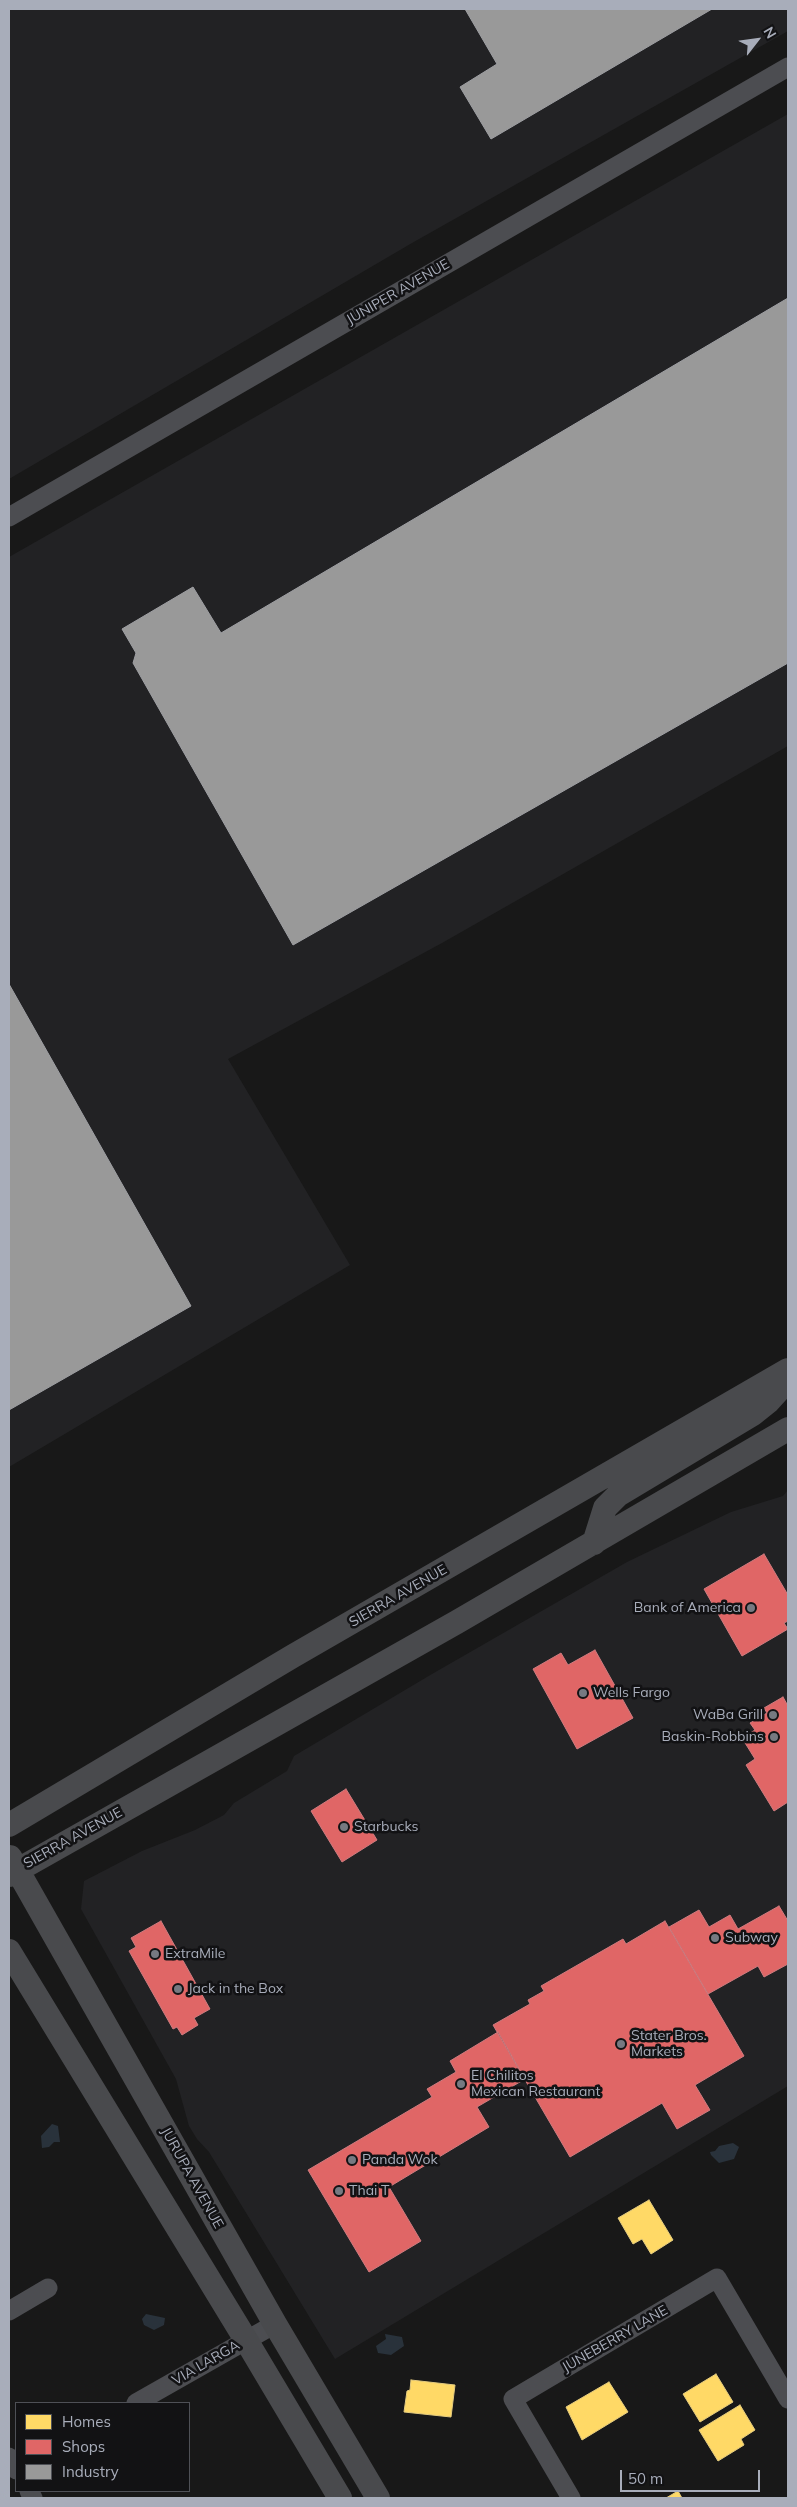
<!DOCTYPE html>
<style>
body{margin:0}
#map{position:relative;width:797px;height:2507px;overflow:hidden;background:#181818;font-family:Mulish,sans-serif}
canvas{display:block}
.frame{position:absolute;inset:0;border:10px solid #a8adba;pointer-events:none}
.legend{position:absolute;left:15px;top:2402px;width:175px;height:90px;box-sizing:border-box;background:#121214;border:1px solid #4e5056;margin:0;padding:6px 9px;list-style:none;font-size:15px;color:#a8adba}
.legend li{display:flex;align-items:center;gap:10px;height:25px}
.legend b{width:25px;border:1px solid #4e5056}
.north{position:absolute;left:732px;top:15px;width:50px;height:50px;-webkit-text-stroke:4px #121214;paint-order:stroke;rotate:60deg;font-size:14px;font-weight:700;line-height:20px;text-align:center;color:#a8adba}
.north::after{content:'';display:block;margin:auto;width:18px;height:22px;background:#a8adba;clip-path:polygon(50% 0,100% 100%,50% 72%,0 100%)}
.scale{position:absolute;left:620px;top:2470px;width:140px;height:22px;box-sizing:border-box;border:2px solid #a8adba;border-top:0;padding-left:6px;font-size:15px;line-height:18px;white-space:nowrap;color:#a8adba;-webkit-text-stroke:4px #121214;paint-order:stroke}
</style>
<div id="map">
<canvas width="797" height="2507"></canvas>
<div class="frame"></div>
<ul class="legend">
<li><b style="height:14px;background:#ffd966"></b>Homes</li>
<li><b style="height:14px;background:#e06666"></b>Shops</li>
<li><b style="height:14px;background:#999"></b>Industry</li>
</ul>
<div class="north">N</div>
<div class="scale">50 m</div>
</div>
<script>
const ctx = document.querySelector('canvas').getContext('2d');
ctx.lineJoin = 'round';
function fillPath(path, color) { ctx.fillStyle = color; ctx.fill(path, 'evenodd'); }
const toPath = rows => new Path2D(rows.map(r => 'M' + r).join(''));
function strokePath(path, color, width, dash) { ctx.strokeStyle = color; ctx.lineWidth = width; ctx.lineCap = dash ? 'butt' : 'round'; ctx.setLineDash(dash || []); ctx.stroke(path); }
function label(font, color, halo, rows, align = 'center') {
  ctx.font = font + ' Mulish,sans-serif'; ctx.lineWidth = 5; ctx.setLineDash([]); ctx.textBaseline = 'middle'; ctx.strokeStyle = halo; ctx.fillStyle = color; for (const [text, x, y, turn = 0] of rows) {
    ctx.save(); ctx.translate(x, y); ctx.rotate((+turn || 0) * Math.PI / 180); ctx.textAlign = isNaN(turn) ? turn : align; if (halo) ctx.strokeText(text, 0, 0); ctx.fillText(text, 0, 0); ctx.restore();
  }
}
fillPath(toPath([
 [9,9,788,9,788,31,412,243,9,479],
 [788,114,788,746,442,943,228,1059,350,1265,9,1467,9,557],
 [788,1490,788,2086,335,2359,209,2152,197,2139,189,2126,176,2079,81,1909,84,1881,142,1851,195,1830,224,1815,234,1803,287,1771,294,1756,432,1674,627,1562,731,1512,783,1496]
]), '#222224');
fillPath(toPath([
 [52,2124,58,2126,60,2142,54,2142,49,2147,42,2148,41,2136],
 [733,2143,739,2147,734,2159,719,2163,711,2155,710,2152,715,2151,719,2146],
 [146,2314,165,2318,164,2325,154,2330,144,2325,142,2319],
 [385,2334,402,2337,404,2346,391,2355,378,2353,376,2346,386,2339]
]), '#29323b');
const homes = toPath([
 [649,2200,673,2240,651,2254,642,2239,633,2244,618,2218,649,2200],
 [716,2374,733,2402,700,2422,683,2394,716,2374],
 [411,2380,455,2385,451,2417,404,2412,407,2391,410,2390,411,2380],
 [609,2382,628,2412,582,2440,566,2407,609,2382],
 [740,2405,755,2430,741,2439,744,2445,718,2461,699,2430,740,2405],
 [678,2491,682,2498,666,2498,678,2491]
]);
fillPath(homes, '#ffd966');
strokePath(homes, '#e5cc7f', 1);
const shops = toPath([
 [764,1554,788,1595,788,1621,784,1623,788,1629,742,1656,704,1589,764,1554],
 [595,1650,633,1718,577,1749,533,1669,561,1653,568,1665,595,1650],
 [783,1697,788,1706,788,1802,774,1811,746,1765,755,1759,742,1738,755,1730,750,1723,767,1713,764,1708,783,1697],
 [346,1789,377,1840,342,1862,311,1811,346,1789],
 [779,1906,788,1921,788,1964,764,1977,758,1966,708,1994,669,1927,699,1910,709,1927,730,1915,738,1929,779,1906],
 [161,1921,210,2009,194,2018,198,2025,182,2035,177,2027,173,2029,129,1951,136,1947,131,1938,161,1921],
 [665,1921,744,2056,695,2085,710,2110,677,2129,662,2103,570,2157,493,2025,530,2004,528,2000,544,1991,541,1986,623,1939,626,1944,665,1921],
 [498,2032,525,2079,477,2107,489,2127,389,2187,421,2241,369,2272,308,2170,432,2097,427,2089,456,2072,450,2061,498,2032]
]);
fillPath(shops, '#e06666');
strokePath(shops, '#cf7b7f', 1);
const industry = toPath([
 [465,9,712,9,491,139,460,87,497,64,465,9],
 [788,298,788,663,293,945,133,663,136,653,122,629,193,587,221,633,788,298],
 [9,984,191,1306,9,1410,9,984]
]);
fillPath(industry, '#999');
strokePath(industry, '#9e9fa3', 1);
strokePath(toPath([
 [9,517,788,67],
 [9,2311,48,2288],
 [136,2403,275,2324],
 [9,2457,16,2470],
 [29,2491,33,2498],
 [571,2498,513,2399,717,2278,788,2399]
]), '#4c4d51', 19);
strokePath(toPath([
 [594,1543,605,1508,618,1495,753,1414,768,1402,788,1380],
 [9,1825,293,1656,788,1370],
 [10,1857,275,2324,378,2498],
 [9,1875,457,1622,788,1429],
 [9,1951,246,2340,340,2498]
]), '#494a4d', 24);
for (const [x, y, r, color] of [
 [751,1608,5,"#767981"],
 [583,1693,5,"#767981"],
 [773,1715,5,"#767981"],
 [774,1737,5,"#767981"],
 [344,1827,5,"#767981"],
 [715,1938,5,"#767981"],
 [155,1954,5,"#767981"],
 [178,1989,5,"#767981"],
 [621,2044,5,"#767981"],
 [461,2084,5,"#767981"],
 [352,2160,5,"#767981"],
 [339,2191,5,"#767981"]
]) { const dot = new Path2D(); dot.arc(x, y, r, 0, 2 * Math.PI); ctx.fillStyle = color; ctx.fill(dot); strokePath(dot, '#121214', 2); }
label('14px', '#a8adba', '#121214', [
 ["JUNIPER AVENUE",398,292,-30],
 ["SIERRA AVENUE",398,1596,-30],
 ["SIERRA AVENUE",73,1838,-29],
 ["JURUPA AVENUE",192,2178,61],
 ["JUNEBERRY LANE",615,2339,-30],
 ["VIA LARGA",206,2363,-30]
]);
label('14px', '#a8adba', '#121214', [
 ["Bank of America",741,1608,"right"],
 ["Wells Fargo",593,1693],
 ["WaBa Grill",763,1715,"right"],
 ["Baskin-Robbins",764,1737,"right"],
 ["Starbucks",354,1827],
 ["Subway",725,1938],
 ["ExtraMile",165,1954],
 ["Jack in the Box",188,1989],
 ["Stater Bros.",631,2036],
 ["Markets",631,2052],
 ["El Chilitos",471,2076],
 ["Mexican Restaurant",471,2092],
 ["Panda Wok",362,2160],
 ["Thai T",349,2191]
], 'left');
</script>
